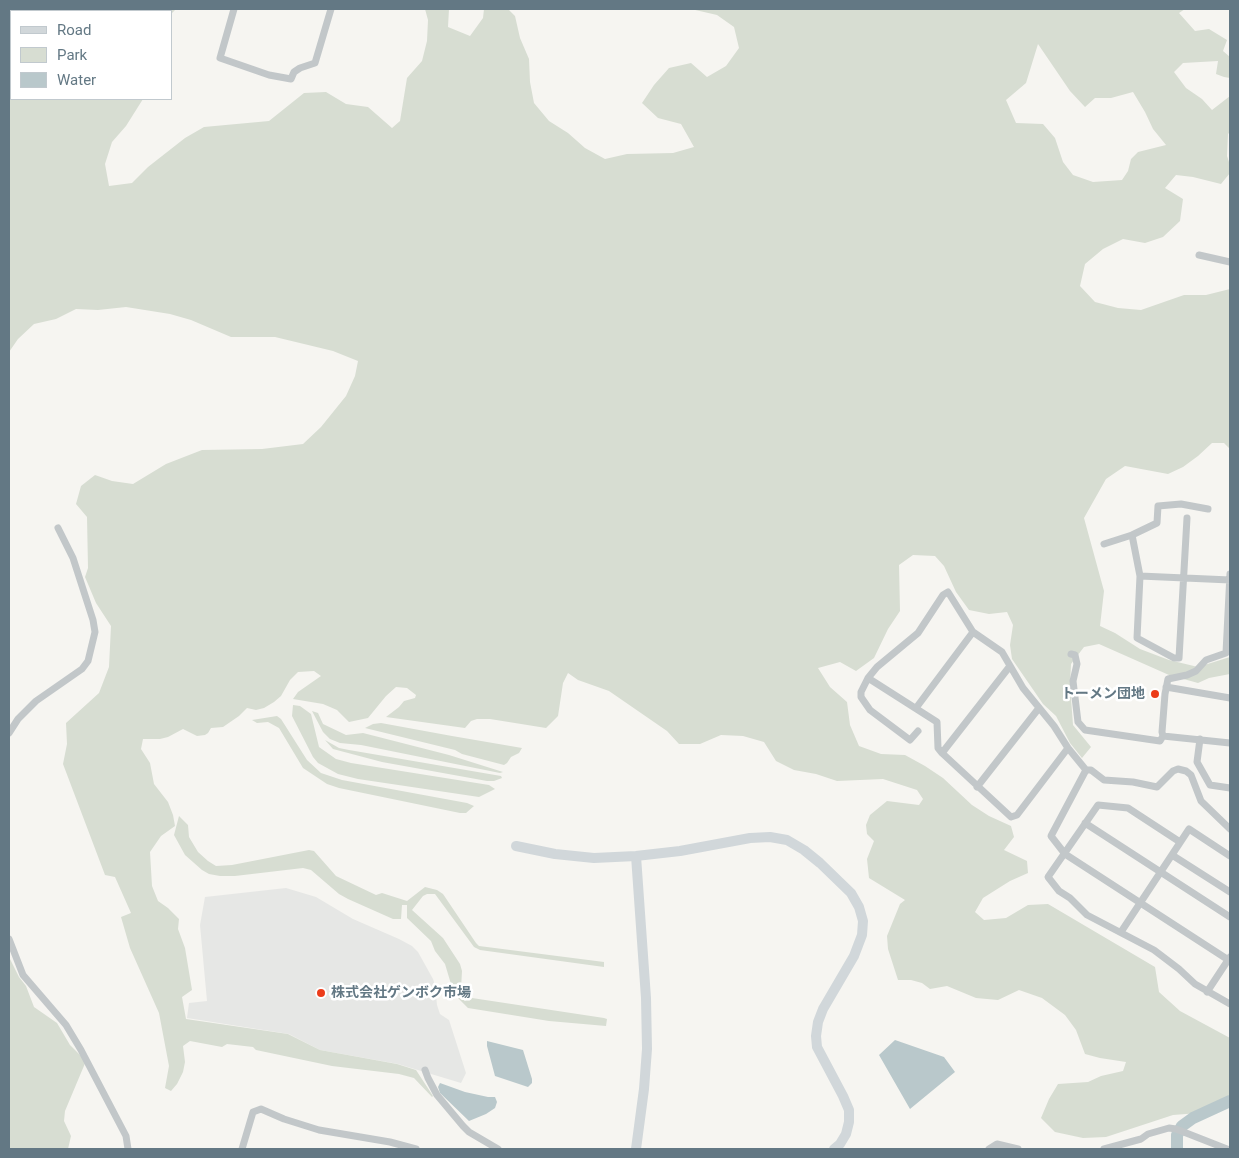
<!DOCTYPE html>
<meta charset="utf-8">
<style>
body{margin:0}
#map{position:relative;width:1239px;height:1158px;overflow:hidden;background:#f6f5f1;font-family:Roboto,sans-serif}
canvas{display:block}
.frame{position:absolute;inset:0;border:10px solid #637884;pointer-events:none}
.legend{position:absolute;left:10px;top:10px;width:162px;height:90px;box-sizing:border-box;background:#fff;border:1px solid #c1c9ce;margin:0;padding:6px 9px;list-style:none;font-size:15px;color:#637884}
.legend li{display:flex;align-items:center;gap:10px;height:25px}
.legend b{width:25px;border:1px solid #c1c9ce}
</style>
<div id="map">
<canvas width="1239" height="1158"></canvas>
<div class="frame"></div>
<ul class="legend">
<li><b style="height:6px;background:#d1d7da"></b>Road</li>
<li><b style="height:14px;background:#d7ddd2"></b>Park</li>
<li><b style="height:14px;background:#b9c8cb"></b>Water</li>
</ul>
</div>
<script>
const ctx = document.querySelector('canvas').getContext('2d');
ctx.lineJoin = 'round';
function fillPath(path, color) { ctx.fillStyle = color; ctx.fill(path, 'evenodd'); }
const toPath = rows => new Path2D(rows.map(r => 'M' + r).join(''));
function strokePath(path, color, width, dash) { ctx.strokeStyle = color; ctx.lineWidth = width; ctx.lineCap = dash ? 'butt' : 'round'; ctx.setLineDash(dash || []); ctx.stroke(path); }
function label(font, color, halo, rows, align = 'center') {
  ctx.font = font + ' Roboto,"Noto Sans JP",sans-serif'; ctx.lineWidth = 5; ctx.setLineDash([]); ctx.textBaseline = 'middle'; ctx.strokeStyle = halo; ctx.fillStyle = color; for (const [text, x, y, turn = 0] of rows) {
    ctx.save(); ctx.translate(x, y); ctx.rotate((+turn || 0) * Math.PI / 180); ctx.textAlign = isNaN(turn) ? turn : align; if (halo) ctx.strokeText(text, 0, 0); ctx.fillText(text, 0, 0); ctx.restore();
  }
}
fillPath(toPath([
 [286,888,316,897,353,919,399,939,412,946,418,952,433,979,435,985,437,1005,440,1014,449,1020,466,1073,461,1083,398,1064,320,1050,289,1034,187,1018,189,1003,207,1001,200,925,205,897]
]), '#e6e7e5');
fillPath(toPath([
 [9,9,176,9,171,14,171,11,11,11,11,99,143,99,126,126,112,142,105,164,109,186,132,183,148,167,185,138,204,127,269,121,304,93,326,92,346,104,368,107,392,128,400,121,407,78,422,61,427,41,428,20,425,9,449,9,448,27,470,36,483,18,484,9,508,9,515,16,520,38,529,59,530,82,534,103,549,121,568,133,585,148,605,159,627,154,673,153,694,147,681,124,658,118,642,103,654,85,669,68,691,63,707,77,726,66,739,48,734,27,717,15,691,9,1185,9,1179,13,1195,31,1209,29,1227,40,1223,51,1230,57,1230,78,1224,77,1216,74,1218,61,1183,63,1174,72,1186,88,1202,99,1212,110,1230,96,1230,132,1228,134,1227,156,1230,165,1230,173,1221,184,1193,177,1176,175,1165,188,1183,199,1180,221,1163,237,1145,243,1123,239,1103,249,1085,264,1080,286,1095,302,1118,308,1141,310,1184,295,1206,295,1230,289,1230,449,1224,443,1212,443,1198,456,1183,467,1168,474,1125,466,1106,479,1084,518,1104,591,1100,626,1115,633,1140,649,1169,660,1198,667,1230,657,1230,674,1209,678,1198,683,1169,675,1099,644,1084,647,1071,664,1070,685,1073,725,1091,747,1082,758,1070,743,1056,716,1043,704,1012,659,1010,645,1013,625,1007,612,989,614,969,610,956,592,944,566,935,556,913,555,899,565,900,611,888,629,874,658,856,671,840,662,818,668,830,687,847,702,850,725,859,746,881,754,905,755,925,766,943,778,972,805,989,816,1011,826,1014,837,1004,850,1027,861,1028,873,1010,881,983,898,975,912,984,920,1006,918,1028,905,1048,904,1155,967,1159,992,1180,1011,1230,1038,1230,1103,1199,1113,1173,1115,1106,1137,1083,1138,1055,1132,1041,1118,1049,1099,1058,1084,1088,1082,1101,1076,1123,1071,1126,1062,1100,1058,1085,1054,1076,1030,1065,1015,1042,998,1019,990,998,1000,976,998,947,986,930,989,922,983,911,980,898,980,888,949,887,936,900,904,905,900,869,878,867,859,874,841,867,834,866,825,870,815,887,801,919,805,923,799,917,790,883,779,837,781,816,774,794,770,776,761,764,742,743,736,721,735,700,744,679,744,667,731,609,691,578,680,568,673,563,683,558,716,546,728,490,719,477,719,471,721,465,728,386,717,399,707,404,701,415,698,416,695,407,688,396,687,386,696,368,718,349,722,337,710,323,704,293,699,298,692,321,676,314,671,298,672,290,680,281,696,274,702,264,708,256,710,247,708,239,716,223,727,211,728,208,733,205,735,197,736,183,729,168,737,160,739,143,739,141,749,150,763,154,784,168,802,173,815,175,826,161,836,150,852,152,886,158,901,168,908,179,919,178,929,185,948,192,990,182,997,186,1019,288,1034,320,1050,397,1064,416,1070,433,1096,432,1097,414,1078,399,1074,332,1066,256,1050,253,1047,227,1044,222,1047,190,1041,183,1046,185,1062,183,1072,177,1084,171,1091,165,1088,169,1066,159,1013,130,948,121,917,131,913,115,877,105,875,63,764,67,744,66,723,99,693,109,667,111,626,96,603,85,577,88,568,87,517,76,504,81,486,95,475,112,481,133,484,166,464,202,450,262,449,303,444,321,427,346,396,355,376,358,361,333,351,275,337,231,337,191,320,170,314,126,307,98,310,76,309,56,319,34,324,18,339,9,352],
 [1038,44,1070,91,1085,107,1095,98,1111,98,1133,92,1145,112,1153,129,1166,145,1138,152,1131,159,1128,171,1122,180,1093,182,1073,175,1063,162,1055,138,1043,124,1016,123,1006,100,1026,83],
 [293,705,300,706,311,714,319,747,336,759,351,763,489,785,495,789,479,797,358,779,338,774,318,763,313,757,292,716],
 [312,711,318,713,323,724,346,735,363,733,449,755,503,772,500,773,361,745,340,743,330,739,323,732],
 [277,716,281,719,307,760,321,773,342,780,467,803,474,806,466,813,460,813,339,788,327,784,303,768,279,728,268,722,257,723,252,720],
 [381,723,452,736,522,748,519,753,511,757,507,763,504,765,462,754,455,750,365,728,373,724],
 [325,740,339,748,349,750,501,776,502,778,494,781,487,781,382,762,333,749],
 [179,816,188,825,189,837,198,852,208,861,216,866,232,865,309,850,314,851,336,876,376,895,382,893,407,901,425,887,437,890,443,894,476,943,479,946,604,962,604,967,480,950,474,947,435,894,427,894,423,896,412,910,443,938,460,964,462,971,461,989,462,993,472,998,604,1018,607,1019,606,1026,549,1021,468,1008,454,994,445,964,435,951,431,941,407,918,407,905,402,905,401,919,393,919,348,899,339,894,311,870,303,868,235,876,220,876,209,874,202,870,185,855,174,835],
 [9,957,19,977,26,986,34,1007,57,1023,70,1045,86,1061,65,1111,64,1121,71,1136,68,1149,9,1149]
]), '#d7ddd2');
fillPath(toPath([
 [895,1040,944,1057,955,1072,910,1109,879,1055],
 [487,1041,523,1050,532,1079,532,1083,528,1087,495,1076,487,1046],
 [440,1083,465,1092,488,1097,495,1097,497,1102,495,1108,486,1114,469,1121,440,1093,438,1087]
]), '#b9c8cb');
strokePath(toPath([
 [1177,1149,1177,1135,1182,1126,1193,1118,1230,1101]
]), '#b9c8cb', 12);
strokePath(toPath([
 [234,9,220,58,269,75,291,79,294,72,300,68,315,63,331,9],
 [1199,255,1230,262],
 [1132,535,1140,576,1137,638,1174,658,1179,658,1187,518],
 [1104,544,1132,535,1157,523,1158,506,1181,504,1208,509],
 [1140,576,1230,580],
 [1071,654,1075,655,1077,664,1073,681,1078,722,1085,730,1160,741,1163,736],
 [868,678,937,722,938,748,942,753,1011,817,1017,815,1068,748],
 [1166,687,1230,698],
 [916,708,973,632],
 [918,731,910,740,870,710,861,697,861,692,868,678,877,667,918,633,943,595,948,592,973,632,1002,652,1023,688,1054,726,1068,748,1086,770],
 [9,733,18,719,36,701,82,669,88,661,95,632,93,620,73,558,58,528],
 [1163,736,1162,732,1165,694,1168,679,1187,675,1196,671,1206,660,1226,653,1230,574],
 [1163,736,1230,743],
 [1200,739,1197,762,1210,785,1230,788],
 [942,753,1010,666],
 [1086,770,1051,836,1065,854,1230,961],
 [1086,770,1091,770,1104,780,1133,782,1157,787,1173,771,1178,769,1186,771,1191,775,1201,801,1230,829],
 [977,787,1039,708],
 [1085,823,1230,917],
 [1180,842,1128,808,1098,805,1048,877,1059,891,1070,898,1087,915,1154,950,1179,969,1195,984,1230,1004],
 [1172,855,1230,892],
 [1121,932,1189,829,1230,856],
 [9,939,23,975,66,1025,81,1050,126,1136,128,1149],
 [1207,992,1230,957],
 [425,1070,428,1078,437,1095,463,1126,469,1132,498,1149],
 [242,1149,253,1112,261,1109,284,1119,319,1130,390,1142,416,1149],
 [989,1149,997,1144,1018,1149],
 [1104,1149,1141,1139,1148,1134,1169,1128,1176,1129,1227,1149]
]), '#c2c7c9', 7);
strokePath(toPath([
 [516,846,555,854,594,858,636,856,680,851,750,838,770,837,787,840,804,850,820,863,851,893,859,907,863,921,862,935,854,956,823,1009,818,1022,816,1036,817,1047,843,1096,849,1110,849,1122,846,1134,840,1144,834,1149],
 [636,1149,644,1089,647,1049,646,998,636,856]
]), '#d1d7da', 10);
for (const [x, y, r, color] of [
 [1155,694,5,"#ec3c1a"],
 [321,993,5,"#ec3c1a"]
]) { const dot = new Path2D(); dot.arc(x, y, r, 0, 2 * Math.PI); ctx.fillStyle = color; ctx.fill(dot); strokePath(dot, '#fff', 2); }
label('bold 14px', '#637884', '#fff', [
 ["トーメン団地",1145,694],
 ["株式会社ゲンボク市場",331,993,"left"]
], 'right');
</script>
